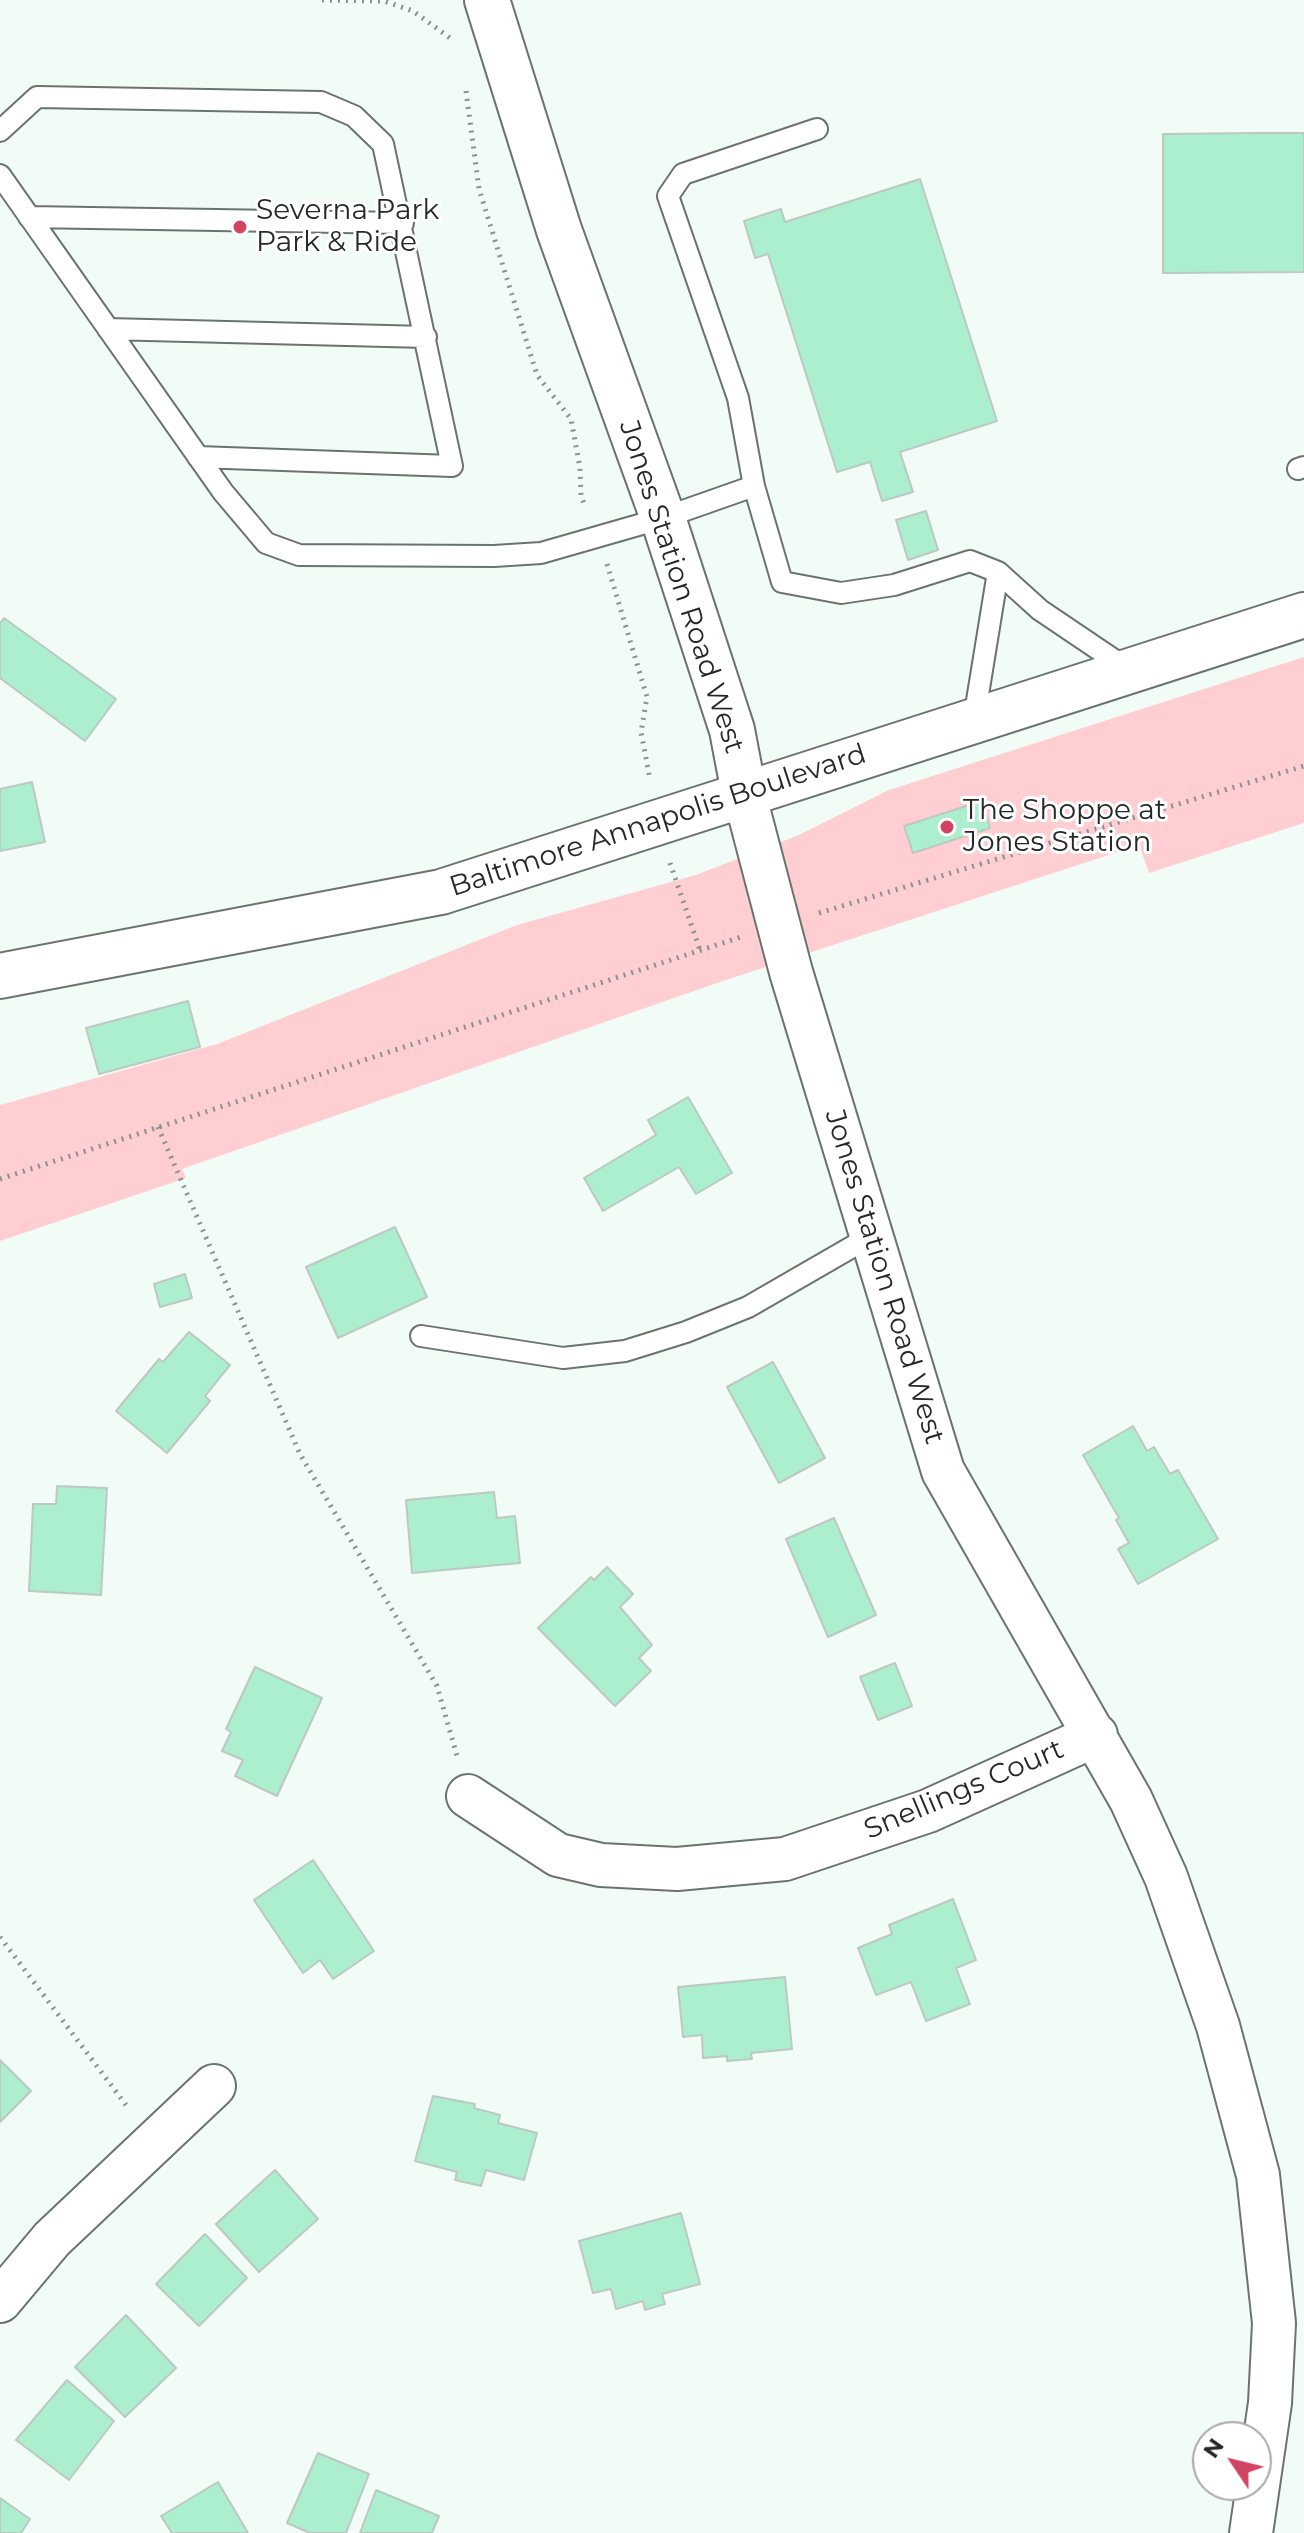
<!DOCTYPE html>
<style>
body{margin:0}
#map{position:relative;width:1304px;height:2533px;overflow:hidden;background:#f2fcf7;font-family:Montserrat,sans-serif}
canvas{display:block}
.north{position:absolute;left:1192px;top:2421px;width:80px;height:80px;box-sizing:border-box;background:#fff;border:2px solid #a7a9a8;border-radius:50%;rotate:305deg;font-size:22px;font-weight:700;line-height:32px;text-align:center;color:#242826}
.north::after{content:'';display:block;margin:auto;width:28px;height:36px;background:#d34463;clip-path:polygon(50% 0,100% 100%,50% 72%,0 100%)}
</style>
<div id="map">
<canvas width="1304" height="2533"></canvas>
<div class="north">N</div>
</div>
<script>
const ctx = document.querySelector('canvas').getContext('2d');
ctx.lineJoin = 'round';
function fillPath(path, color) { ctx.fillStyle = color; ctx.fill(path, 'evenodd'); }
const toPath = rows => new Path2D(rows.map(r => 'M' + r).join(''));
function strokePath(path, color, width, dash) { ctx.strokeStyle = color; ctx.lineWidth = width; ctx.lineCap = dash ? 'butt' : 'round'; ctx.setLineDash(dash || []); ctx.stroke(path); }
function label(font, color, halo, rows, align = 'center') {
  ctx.font = font + ' Montserrat,sans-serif'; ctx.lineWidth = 6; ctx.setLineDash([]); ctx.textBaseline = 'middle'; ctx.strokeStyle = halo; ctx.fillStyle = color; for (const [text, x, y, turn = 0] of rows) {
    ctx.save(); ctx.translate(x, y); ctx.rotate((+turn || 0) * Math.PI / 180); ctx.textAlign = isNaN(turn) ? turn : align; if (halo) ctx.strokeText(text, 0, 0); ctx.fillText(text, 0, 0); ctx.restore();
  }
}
fillPath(toPath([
 [1304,657,1304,823,1149,873,1139,845,720,982,182,1169,186,1178,0,1241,0,1105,217,1044,517,925,696,875,799,835,889,790]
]), '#feced3');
const building = toPath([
 [1255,133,1304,133,1304,272,1163,273,1163,134,1255,133],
 [920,179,997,421,900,452,913,492,882,501,870,462,837,472,768,254,755,258,744,221,781,209,785,222,920,179],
 [926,511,938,550,908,560,896,520,926,511],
 [4,618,116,699,85,741,0,678,0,623,4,618],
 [32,782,45,842,0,851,0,789,32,782],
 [982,801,990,828,913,853,904,826,982,801],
 [188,1001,200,1047,99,1074,86,1028,188,1001],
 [688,1097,732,1173,696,1194,679,1167,603,1211,584,1178,656,1135,648,1120,688,1097],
 [395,1227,427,1297,338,1338,306,1267,395,1227],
 [185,1274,192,1298,160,1307,154,1284,185,1274],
 [189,1332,230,1365,205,1396,210,1401,167,1453,116,1411,159,1359,163,1362,189,1332],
 [773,1362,825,1458,779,1483,727,1387,773,1362],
 [1133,1426,1147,1451,1154,1447,1170,1474,1178,1470,1218,1539,1138,1584,1118,1549,1129,1543,1116,1520,1119,1518,1083,1455,1133,1426],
 [57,1486,107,1488,101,1595,29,1591,33,1504,56,1504,57,1486],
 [494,1492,497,1518,515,1516,520,1563,412,1573,406,1500,494,1492],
 [834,1518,876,1615,828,1637,786,1539,834,1518],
 [607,1567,633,1594,620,1607,652,1645,639,1658,651,1671,615,1706,538,1628,591,1577,594,1580,607,1567],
 [895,1663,912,1706,878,1720,860,1677,895,1663],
 [255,1667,322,1698,277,1796,235,1776,243,1760,222,1751,231,1732,226,1729,255,1667],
 [313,1860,374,1951,333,1979,320,1960,303,1973,254,1900,313,1860],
 [953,1899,976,1960,956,1968,970,2004,926,2021,911,1982,876,1995,858,1948,892,1934,889,1925,953,1899],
 [785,1977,792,2049,751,2053,752,2059,727,2061,727,2056,703,2058,702,2035,683,2037,678,1987,785,1977],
 [0,2060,31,2091,0,2122,0,2060],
 [433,2096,475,2104,474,2108,500,2115,498,2123,537,2133,524,2180,486,2170,481,2186,455,2180,457,2172,415,2161,433,2096],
 [275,2170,318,2219,259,2272,216,2224,275,2170],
 [681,2213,700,2284,662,2294,665,2304,645,2310,643,2301,616,2309,611,2289,593,2293,579,2241,681,2213],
 [205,2234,247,2278,199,2326,156,2284,205,2234],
 [126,2315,176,2368,125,2417,75,2367,126,2315],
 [67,2380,114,2421,69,2480,16,2440,67,2380],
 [318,2453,369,2474,346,2533,310,2533,287,2523,318,2453],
 [218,2482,248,2533,172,2533,161,2516,218,2482],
 [376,2490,439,2516,432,2533,360,2533,376,2490],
 [0,2498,30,2519,21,2533,0,2533,0,2498]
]);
fillPath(building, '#abefcf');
strokePath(building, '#bec8c3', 2);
const lane = toPath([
 [0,131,37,97,321,102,354,116,383,144,452,466,198,457],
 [0,175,223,492,266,543,299,555,494,556,541,553,663,518,754,486,738,398,668,196,683,174,817,129],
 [29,217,403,223],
 [108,329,426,337],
 [1298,469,1304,467],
 [754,486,782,582,841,593,894,585,970,561,998,572,1040,610,1129,670],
 [974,719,998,572],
 [421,1336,563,1358,625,1351,686,1332,748,1307,871,1236]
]);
const street = toPath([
 [744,793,791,972,943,1471,1131,1800,1166,1877,1218,2026,1258,2175,1274,2323,1270,2403,1251,2533],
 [468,1796,558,1855,601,1865,677,1869,785,1859,928,1811,1096,1735],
 [0,2301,52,2239,214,2086]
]);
const secondary = toPath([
 [487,0,559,230,663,518,732,730,744,793],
 [0,976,441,892,1304,615]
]);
strokePath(lane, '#6b736f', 24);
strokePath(street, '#6b736f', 46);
strokePath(secondary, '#6b736f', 48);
strokePath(toPath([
 [322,0,384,1,413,11,454,41],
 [466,91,479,189,537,375,571,419,580,468,581,496,585,506],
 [607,564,647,697,641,732,650,779],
 [670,863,700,950],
 [819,913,1304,766],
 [158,1127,300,1454,437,1686,457,1756],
 [0,1179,741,937],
 [0,1937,129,2109]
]), '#8b928e', 5, [2, 6]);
strokePath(lane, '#fff', 20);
strokePath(street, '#fff', 42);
strokePath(secondary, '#fff', 44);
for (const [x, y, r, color] of [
 [240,227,8,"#d34463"],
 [947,827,8,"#d34463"]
]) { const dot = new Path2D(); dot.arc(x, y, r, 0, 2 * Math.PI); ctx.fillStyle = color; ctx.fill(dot); strokePath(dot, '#fff', 3); }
label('28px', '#242826', '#fff', [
 ["Severna Park",256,211],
 ["Park & Ride",256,243],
 ["The Shoppe at",963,811],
 ["Jones Station",963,843]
], 'left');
label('28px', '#242826', '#fff', [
 ["Jones Station Road West",681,587,72],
 ["Baltimore Annapolis Boulevard",658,821,-18],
 ["Jones Station Road West",884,1277,73],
 ["Snellings Court",964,1790,-23]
]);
</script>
